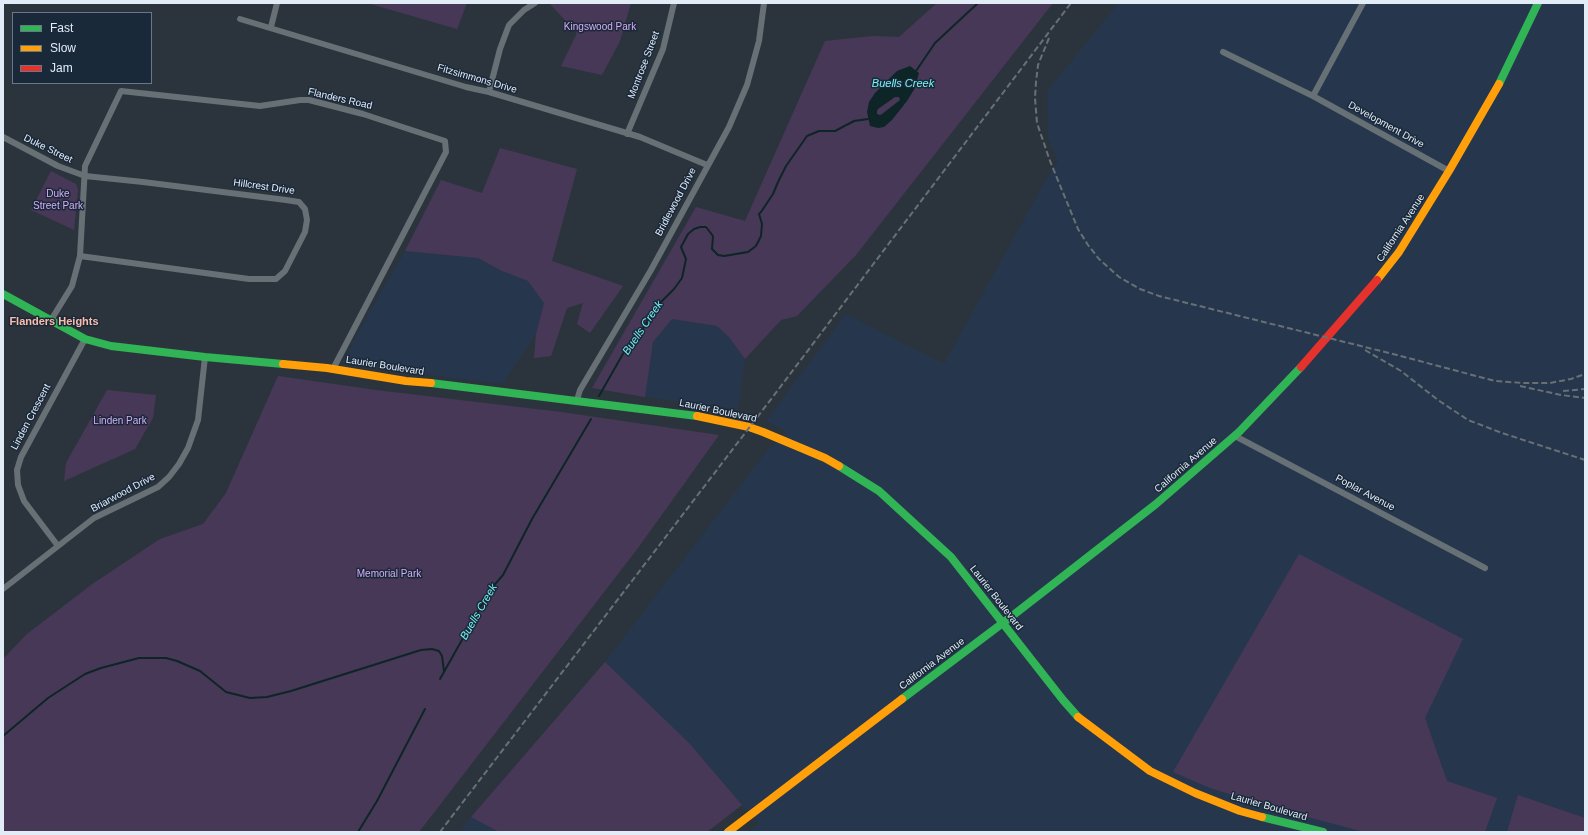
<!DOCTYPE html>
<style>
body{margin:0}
#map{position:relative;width:1588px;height:835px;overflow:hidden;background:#2b343d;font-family:Helvetica,sans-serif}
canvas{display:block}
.frame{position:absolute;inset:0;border:4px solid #e2ecf7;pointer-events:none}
.legend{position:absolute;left:12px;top:12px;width:140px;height:72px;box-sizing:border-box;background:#1a293a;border:1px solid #6a7786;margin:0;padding:5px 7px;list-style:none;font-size:12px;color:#e2ecf7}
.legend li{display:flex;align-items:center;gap:8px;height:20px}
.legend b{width:20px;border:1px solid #6a7786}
</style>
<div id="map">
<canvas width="1588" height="835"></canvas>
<div class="frame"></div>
<ul class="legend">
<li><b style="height:5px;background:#30b455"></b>Fast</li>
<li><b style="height:5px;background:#ff9f0a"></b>Slow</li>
<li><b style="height:5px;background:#e5322d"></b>Jam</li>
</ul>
</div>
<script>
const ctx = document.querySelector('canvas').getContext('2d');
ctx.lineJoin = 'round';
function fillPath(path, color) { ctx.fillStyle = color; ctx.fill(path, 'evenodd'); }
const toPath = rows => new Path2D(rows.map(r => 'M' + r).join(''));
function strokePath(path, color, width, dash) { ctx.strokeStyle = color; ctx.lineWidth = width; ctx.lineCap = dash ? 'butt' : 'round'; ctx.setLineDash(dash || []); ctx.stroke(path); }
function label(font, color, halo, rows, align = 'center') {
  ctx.font = font + ' Helvetica,sans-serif'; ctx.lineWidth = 3; ctx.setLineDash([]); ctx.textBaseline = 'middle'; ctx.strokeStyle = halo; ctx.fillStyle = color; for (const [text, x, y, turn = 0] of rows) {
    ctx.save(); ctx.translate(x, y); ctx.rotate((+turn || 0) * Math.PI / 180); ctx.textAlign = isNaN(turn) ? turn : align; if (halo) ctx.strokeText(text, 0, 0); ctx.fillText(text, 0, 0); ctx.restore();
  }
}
fillPath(toPath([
 [1119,3,1585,3,1585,832,749,832,759,823,742,805,689,743,605,662,766,452,787,432,766,421,846,314,944,364,1049,174,1058,162,1048,138,1047,91],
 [405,251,478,258,502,271,528,281,544,303,536,334,502,384,342,364,364,322],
 [672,319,717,326,729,337,745,359,738,409,645,397,653,342],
 [471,817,499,832,460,832]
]), '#26374d');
fillPath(toPath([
 [367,3,467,3,457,29],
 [549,3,631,3,620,41,602,75,561,66,577,33],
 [937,3,1053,3,856,255,797,316,781,320,745,359,729,337,717,326,672,319,653,342,645,397,592,388,696,207,745,221,825,41,873,36,899,37],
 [500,148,577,169,552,261,623,286,590,333,577,324,583,303,567,308,551,356,534,358,536,334,544,303,528,281,502,271,478,258,405,251,441,180,482,193],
 [51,171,76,184,78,190,74,230,31,210],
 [278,376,376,390,561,412,719,435,638,548,419,832,3,832,3,659,27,634,91,585,160,539,203,524,226,493],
 [107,390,156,395,153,418,135,449,64,481,66,463],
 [1299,554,1463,639,1425,718,1447,781,1497,798,1485,832,1364,832,1278,809,1210,788,1173,772],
 [605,662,689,743,742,805,707,832,499,832,471,817],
 [1518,795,1585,818,1585,832,1507,832]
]), '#483857');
fillPath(toPath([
 [910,66,919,73,915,88,907,101,892,120,884,127,878,128,870,126,867,112,869,102,875,93,897,71],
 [895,97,899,97,900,100,882,114,880,115,877,114,877,111,878,109]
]), '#0d2526');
strokePath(toPath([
 [916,71,935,43,978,3],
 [599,396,624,352,641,332,655,308,674,289,682,278,686,259,681,247,688,234,694,229,700,227,706,227,713,236,712,249,718,255,724,256,748,252,756,246,761,236,762,224,759,214,761,212,773,194,778,182,786,166,807,136,819,131,835,131,854,121,868,119],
 [440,679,490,590,503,575,532,519,591,419],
 [3,736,48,698,85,674,101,668,139,658,166,658,177,661,200,671,226,692,250,698,267,697,291,691,421,650,432,649,439,651,442,656,444,671],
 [358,832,377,801,425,709]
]), '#0d2526', 2);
strokePath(toPath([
 [240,19,466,87,489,92,640,137,707,165],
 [271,27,277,3],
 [1223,52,1313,96,1449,171],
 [489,92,500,49,509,25,524,10,535,3],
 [1313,96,1363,3],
 [627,134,663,49,674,3],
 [3,137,58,166,85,176,143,182,286,200,299,202,305,209,307,220,305,232,285,271,276,279,249,279,80,256],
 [51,320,72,286,80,256,85,166,121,91,260,106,300,100,309,100,363,114,445,141,446,152,333,369],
 [577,400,580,390,651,270,729,127,747,85,759,41,764,3],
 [1235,436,1485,568],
 [58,546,24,501,18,485,17,470,21,457,85,339],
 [3,589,94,518,158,487,169,477,179,464,188,448,198,420,205,357]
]), '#677075', 6);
strokePath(toPath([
 [1499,84,1538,3],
 [3,294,85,339,111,346,205,357,283,364],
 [431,383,697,416],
 [839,466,879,491,951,557,1063,700,1078,717],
 [902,699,1016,613,1156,504,1239,432,1301,367],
 [1262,817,1323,832]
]), '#30b455', 8);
strokePath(toPath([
 [1377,280,1399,252,1449,171,1499,84],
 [283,364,327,368,406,381,431,383],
 [697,416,749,427,763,432,825,458,839,466],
 [1078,717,1150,771,1195,793,1240,811,1262,817],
 [728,832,902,699]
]), '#ff9f0a', 8);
strokePath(toPath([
 [1301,367,1377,280]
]), '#e5322d', 8);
strokePath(toPath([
 [1049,38,1038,65,1036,82,1035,98,1037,123,1050,161,1078,229,1088,245,1099,259,1119,277,1140,289,1159,296,1397,355,1495,381,1523,383,1550,383,1571,379,1585,374],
 [1365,350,1401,371,1438,400,1468,420,1502,433,1585,460],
 [1520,386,1561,395,1585,398],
 [1563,391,1585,389],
 [440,832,778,390,1071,3]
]), '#677075', 2, [6, 3]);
label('10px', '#d8acf6', '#1a293a', [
 ["Kingswood Park",600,27],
 ["Duke",58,194],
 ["Street Park",58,206],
 ["Linden Park",120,421],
 ["Memorial Park",389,574]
]);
label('10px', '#e2ecf7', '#1a293a', [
 ["Montrose Street",644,65,-69],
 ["Fitzsimmons Drive",477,79,16],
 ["Flanders Road",340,99,13],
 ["Development Drive",1386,125,29],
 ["Duke Street",48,149,26],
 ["Hillcrest Drive",264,187,8],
 ["Bridlewood Drive",676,202,-62],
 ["California Avenue",1401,228,-57],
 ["Laurier Boulevard",385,366,9],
 ["Laurier Boulevard",718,411,12],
 ["Linden Crescent",31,417,-62],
 ["California Avenue",1186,465,-41],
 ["Briarwood Drive",123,493,-28],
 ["Poplar Avenue",1365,493,28],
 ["Laurier Boulevard",996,598,52],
 ["California Avenue",932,664,-37],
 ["Laurier Boulevard",1269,807,16]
]);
label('italic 11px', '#78f3f4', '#1a293a', [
 ["Buells Creek",903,84],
 ["Buells Creek",643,328,-56],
 ["Buells Creek",479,612,-60]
]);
label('bold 11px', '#fdbca9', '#1a293a', [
 ["Flanders Heights",54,322]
]);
</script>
